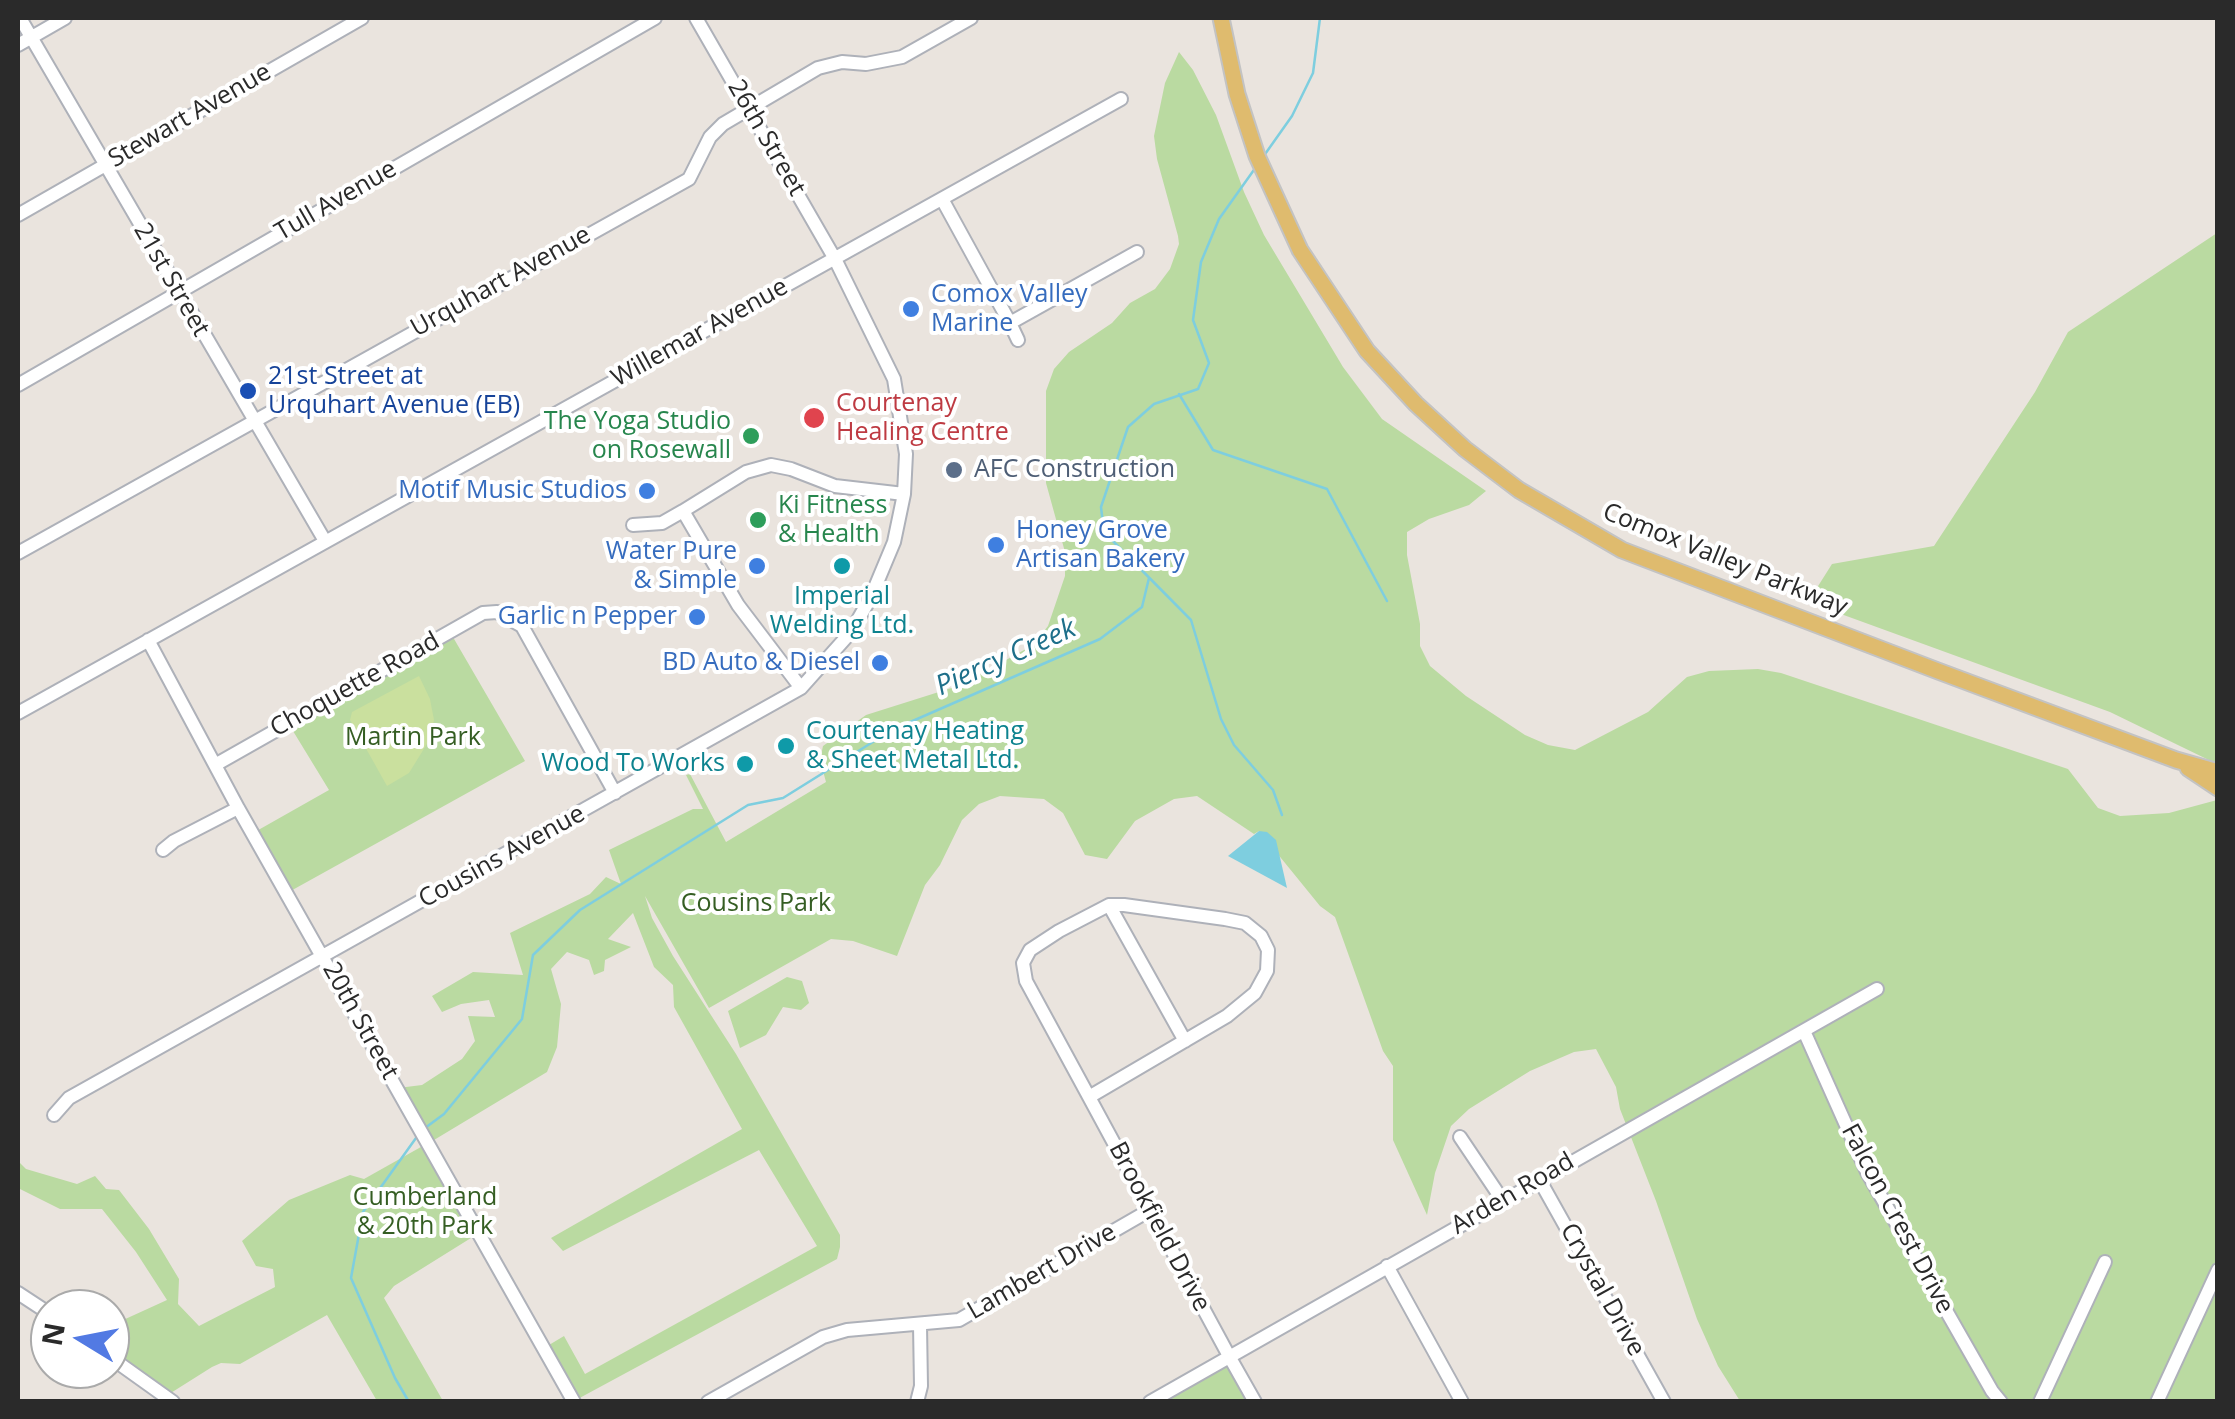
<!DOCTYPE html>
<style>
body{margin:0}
#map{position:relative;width:2235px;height:1419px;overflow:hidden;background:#eae4de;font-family:"Open Sans",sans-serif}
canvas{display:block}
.frame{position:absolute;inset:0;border:20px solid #2a2a2a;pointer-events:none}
.north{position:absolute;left:30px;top:1289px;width:100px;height:100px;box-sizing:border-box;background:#fff;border:2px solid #aaa;border-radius:50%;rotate:280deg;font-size:28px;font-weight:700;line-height:40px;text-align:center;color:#2a2a2a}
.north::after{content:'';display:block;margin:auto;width:35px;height:45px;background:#527ae3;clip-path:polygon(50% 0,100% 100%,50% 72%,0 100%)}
</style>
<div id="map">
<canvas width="2235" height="1419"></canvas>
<div class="frame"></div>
<div class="north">N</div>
</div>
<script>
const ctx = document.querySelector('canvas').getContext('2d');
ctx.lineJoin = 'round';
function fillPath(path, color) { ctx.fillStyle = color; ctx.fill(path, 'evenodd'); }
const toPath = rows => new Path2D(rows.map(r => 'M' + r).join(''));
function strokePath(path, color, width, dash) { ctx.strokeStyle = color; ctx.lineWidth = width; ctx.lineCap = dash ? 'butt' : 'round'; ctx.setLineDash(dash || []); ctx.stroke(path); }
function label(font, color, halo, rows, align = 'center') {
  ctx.font = font + ' "Open Sans",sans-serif'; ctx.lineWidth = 8; ctx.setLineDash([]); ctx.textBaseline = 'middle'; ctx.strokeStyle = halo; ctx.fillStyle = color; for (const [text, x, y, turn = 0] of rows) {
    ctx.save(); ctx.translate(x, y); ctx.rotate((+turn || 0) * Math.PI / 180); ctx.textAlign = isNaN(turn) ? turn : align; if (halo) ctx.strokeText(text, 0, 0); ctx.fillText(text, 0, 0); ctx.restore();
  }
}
fillPath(toPath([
 [1179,52,1193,70,1216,115,1244,192,1264,235,1343,367,1382,419,1486,491,1469,505,1429,519,1407,532,1407,555,1420,624,1420,646,1430,666,1466,696,1525,735,1548,745,1575,750,1648,712,1687,677,1709,671,1758,669,1781,673,2068,769,2098,808,2120,816,2169,813,2217,800,2217,1401,1740,1401,1718,1366,1697,1319,1656,1201,1620,1109,1616,1087,1596,1049,1574,1052,1530,1071,1469,1109,1451,1126,1435,1173,1427,1215,1393,1140,1393,1066,1383,1051,1335,917,1320,906,1259,831,1254,834,1197,796,1174,799,1135,821,1107,859,1085,855,1063,813,1044,799,1000,796,979,804,962,820,940,865,925,885,897,956,853,941,831,939,709,1008,645,896,652,918,673,956,736,1054,840,1235,840,1247,837,1259,574,1401,544,1348,564,1336,585,1374,817,1246,759,1150,563,1251,551,1238,742,1129,674,1007,673,985,654,967,633,913,608,939,631,947,605,960,604,971,594,975,589,960,567,952,551,969,561,1004,557,1047,547,1072,429,1143,479,1233,394,1286,384,1298,443,1401,377,1401,327,1315,240,1364,221,1363,212,1367,166,1396,110,1357,110,1326,167,1300,136,1252,102,1209,60,1209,18,1188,18,1161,26,1169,77,1184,95,1176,106,1189,119,1190,149,1229,179,1279,178,1304,199,1326,275,1287,273,1269,256,1266,242,1241,289,1200,350,1175,364,1179,428,1143,398,1088,422,1085,462,1059,475,1041,468,1016,495,1017,489,1000,461,1004,442,1012,432,996,473,972,523,975,510,933,590,894,606,877,621,884,609,850,693,809,703,809,686,775,690,774,726,842,826,782,820,760,823,746,866,715,961,685,1033,645,1048,626,1065,576,1065,552,1046,483,1046,391,1054,369,1069,352,1112,323,1130,303,1155,289,1170,269,1179,244,1178,236,1157,159,1154,136,1165,83],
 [2217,233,2217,764,2110,712,1808,602,1832,564,1934,546,2035,392,2068,332],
 [450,632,525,761,287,893,253,833,329,790,293,731,336,696],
 [787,977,802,981,809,1003,801,1010,783,1007,766,1035,740,1048,728,1011],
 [1229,1356,1255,1402,1150,1402]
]), '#badaa1');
fillPath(toPath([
 [419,676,430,699,434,720,430,739,409,773,387,786,350,720,352,712]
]), '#cae09e');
fillPath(toPath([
 [1259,831,1267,832,1276,840,1287,888,1228,856]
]), '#7ecedf');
strokePath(toPath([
 [1263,157,1292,116,1313,73,1320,18],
 [1256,167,1219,219,1201,262,1193,320,1209,363,1198,389,1154,404,1128,427,1101,507,1104,532,1191,620,1221,719,1234,745,1273,790,1282,815],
 [1179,394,1213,450,1327,489,1387,601],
 [425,1128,444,1114,522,1019,533,955,580,910,748,805,783,798,892,730,1100,639,1142,607,1149,578],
 [409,1402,395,1378,351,1278,363,1212,416,1138]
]), '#7ecedf', 2.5);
const minor = toPath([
 [20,18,325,541],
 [18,45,65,18],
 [942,199,1010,323,1137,252],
 [18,215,362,18],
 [1010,323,1018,340],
 [18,385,655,18],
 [633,525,662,523,683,511],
 [18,553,689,179,710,137,723,124,818,68,842,62,866,64,902,57,971,18],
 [148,640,238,808,574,1402],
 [801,688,738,605,683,511,746,472,771,465,791,469,835,486,904,494],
 [18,713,1121,99],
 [215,765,483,613,497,612,522,626,615,793],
 [163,850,174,841,238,808],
 [1109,905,1185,1041],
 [1804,1031,1867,1172,1992,1391,2001,1402],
 [1089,1097,1227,1016,1255,993,1267,971,1268,950,1261,936,1245,923,1225,919,1124,905,1109,905,1059,931,1030,950,1023,963,1026,981,1089,1097,1229,1356,1255,1402],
 [54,1115,69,1098,801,688,851,632,871,597,894,542,904,494,906,454,894,379,835,259,696,18],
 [1460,1137,1503,1201],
 [1539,1179,1664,1402],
 [1387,1266,1462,1402],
 [18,1293,50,1314],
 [110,1357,173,1402],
 [708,1402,823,1337,847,1330,959,1320,1150,1210],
 [917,1402,921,1386,920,1325],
 [1150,1402,1877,989],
 [2040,1402,2105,1262],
 [2157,1402,2218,1270]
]);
const major = toPath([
 [1221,18,1237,94,1257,156,1300,250,1367,351,1416,404,1465,449,1519,490,1622,550,1938,671,2176,760,2218,772],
 [2188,768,2218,788]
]);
strokePath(minor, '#aeb1b9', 16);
strokePath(major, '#c3c3c3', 19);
strokePath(minor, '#fff', 12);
strokePath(major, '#dfbb6e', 15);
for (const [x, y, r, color] of [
 [911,309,10,"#3f7fe0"],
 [248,391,10,"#1a4fb4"],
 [814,418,12,"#e0444e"],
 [751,436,10,"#2e9e5b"],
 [954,470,10,"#5c6f8a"],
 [647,491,10,"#3f7fe0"],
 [758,520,10,"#2e9e5b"],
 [996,545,10,"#3f7fe0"],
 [757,566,10,"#3f7fe0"],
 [842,566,10,"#0f9aa8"],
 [697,617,10,"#3f7fe0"],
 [880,663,10,"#3f7fe0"],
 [786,746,10,"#0f9aa8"],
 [745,764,10,"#0f9aa8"]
]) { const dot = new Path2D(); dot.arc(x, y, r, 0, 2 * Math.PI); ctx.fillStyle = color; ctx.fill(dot); strokePath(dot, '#fff', 4); }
label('25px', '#2a2a2a', '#fff', [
 ["Stewart Avenue",190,116,-30],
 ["26th Street",766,138,60],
 ["Tull Avenue",336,201,-30],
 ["21st Street",171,280,60],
 ["Urquhart Avenue",501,282,-29],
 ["Willemar Avenue",700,333,-29],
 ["Comox Valley Parkway",1725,560,22],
 ["Choquette Road",355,685,-29],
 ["Cousins Avenue",502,857,-29],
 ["20th Street",360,1021,61],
 ["Arden Road",1513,1194,-30],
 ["Falcon Crest Drive",1897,1219,62],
 ["Brookfield Drive",1159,1227,62],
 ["Lambert Drive",1042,1272,-30],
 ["Crystal Drive",1602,1290,61]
]);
label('25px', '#366cbe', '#fff', [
 ["Comox Valley",931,295,"left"],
 ["Marine",931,324,"left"],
 ["Motif Music Studios",627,491],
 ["Honey Grove",1016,531,"left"],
 ["Artisan Bakery",1016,560,"left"],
 ["Water Pure",737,552],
 ["& Simple",737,581],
 ["Garlic n Pepper",677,617],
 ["BD Auto & Diesel",860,663]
], 'right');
label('25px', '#164399', '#fff', [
 ["21st Street at",268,377],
 ["Urquhart Avenue (EB)",268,406]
], 'left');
label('25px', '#be3a42', '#fff', [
 ["Courtenay",836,404],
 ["Healing Centre",836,433]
], 'left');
label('25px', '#27864d', '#fff', [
 ["The Yoga Studio",731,422],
 ["on Rosewall",731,451],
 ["Ki Fitness",778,506,"left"],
 ["& Health",778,535,"left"]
], 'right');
label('25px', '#4e5e75', '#fff', [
 ["AFC Construction",974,470]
], 'left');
label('25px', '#0d838f', '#fff', [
 ["Imperial",842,597],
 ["Welding Ltd.",842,626],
 ["Courtenay Heating",806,732,"left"],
 ["& Sheet Metal Ltd.",806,761,"left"],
 ["Wood To Works",725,764,"right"]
]);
label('25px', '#355e23', '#fff', [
 ["Martin Park",413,738],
 ["Cousins Park",756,904],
 ["Cumberland",425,1198],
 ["& 20th Park",425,1227]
]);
label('italic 28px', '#1e6f8a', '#fff', [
 ["Piercy Creek",1006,658,-24]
]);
</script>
